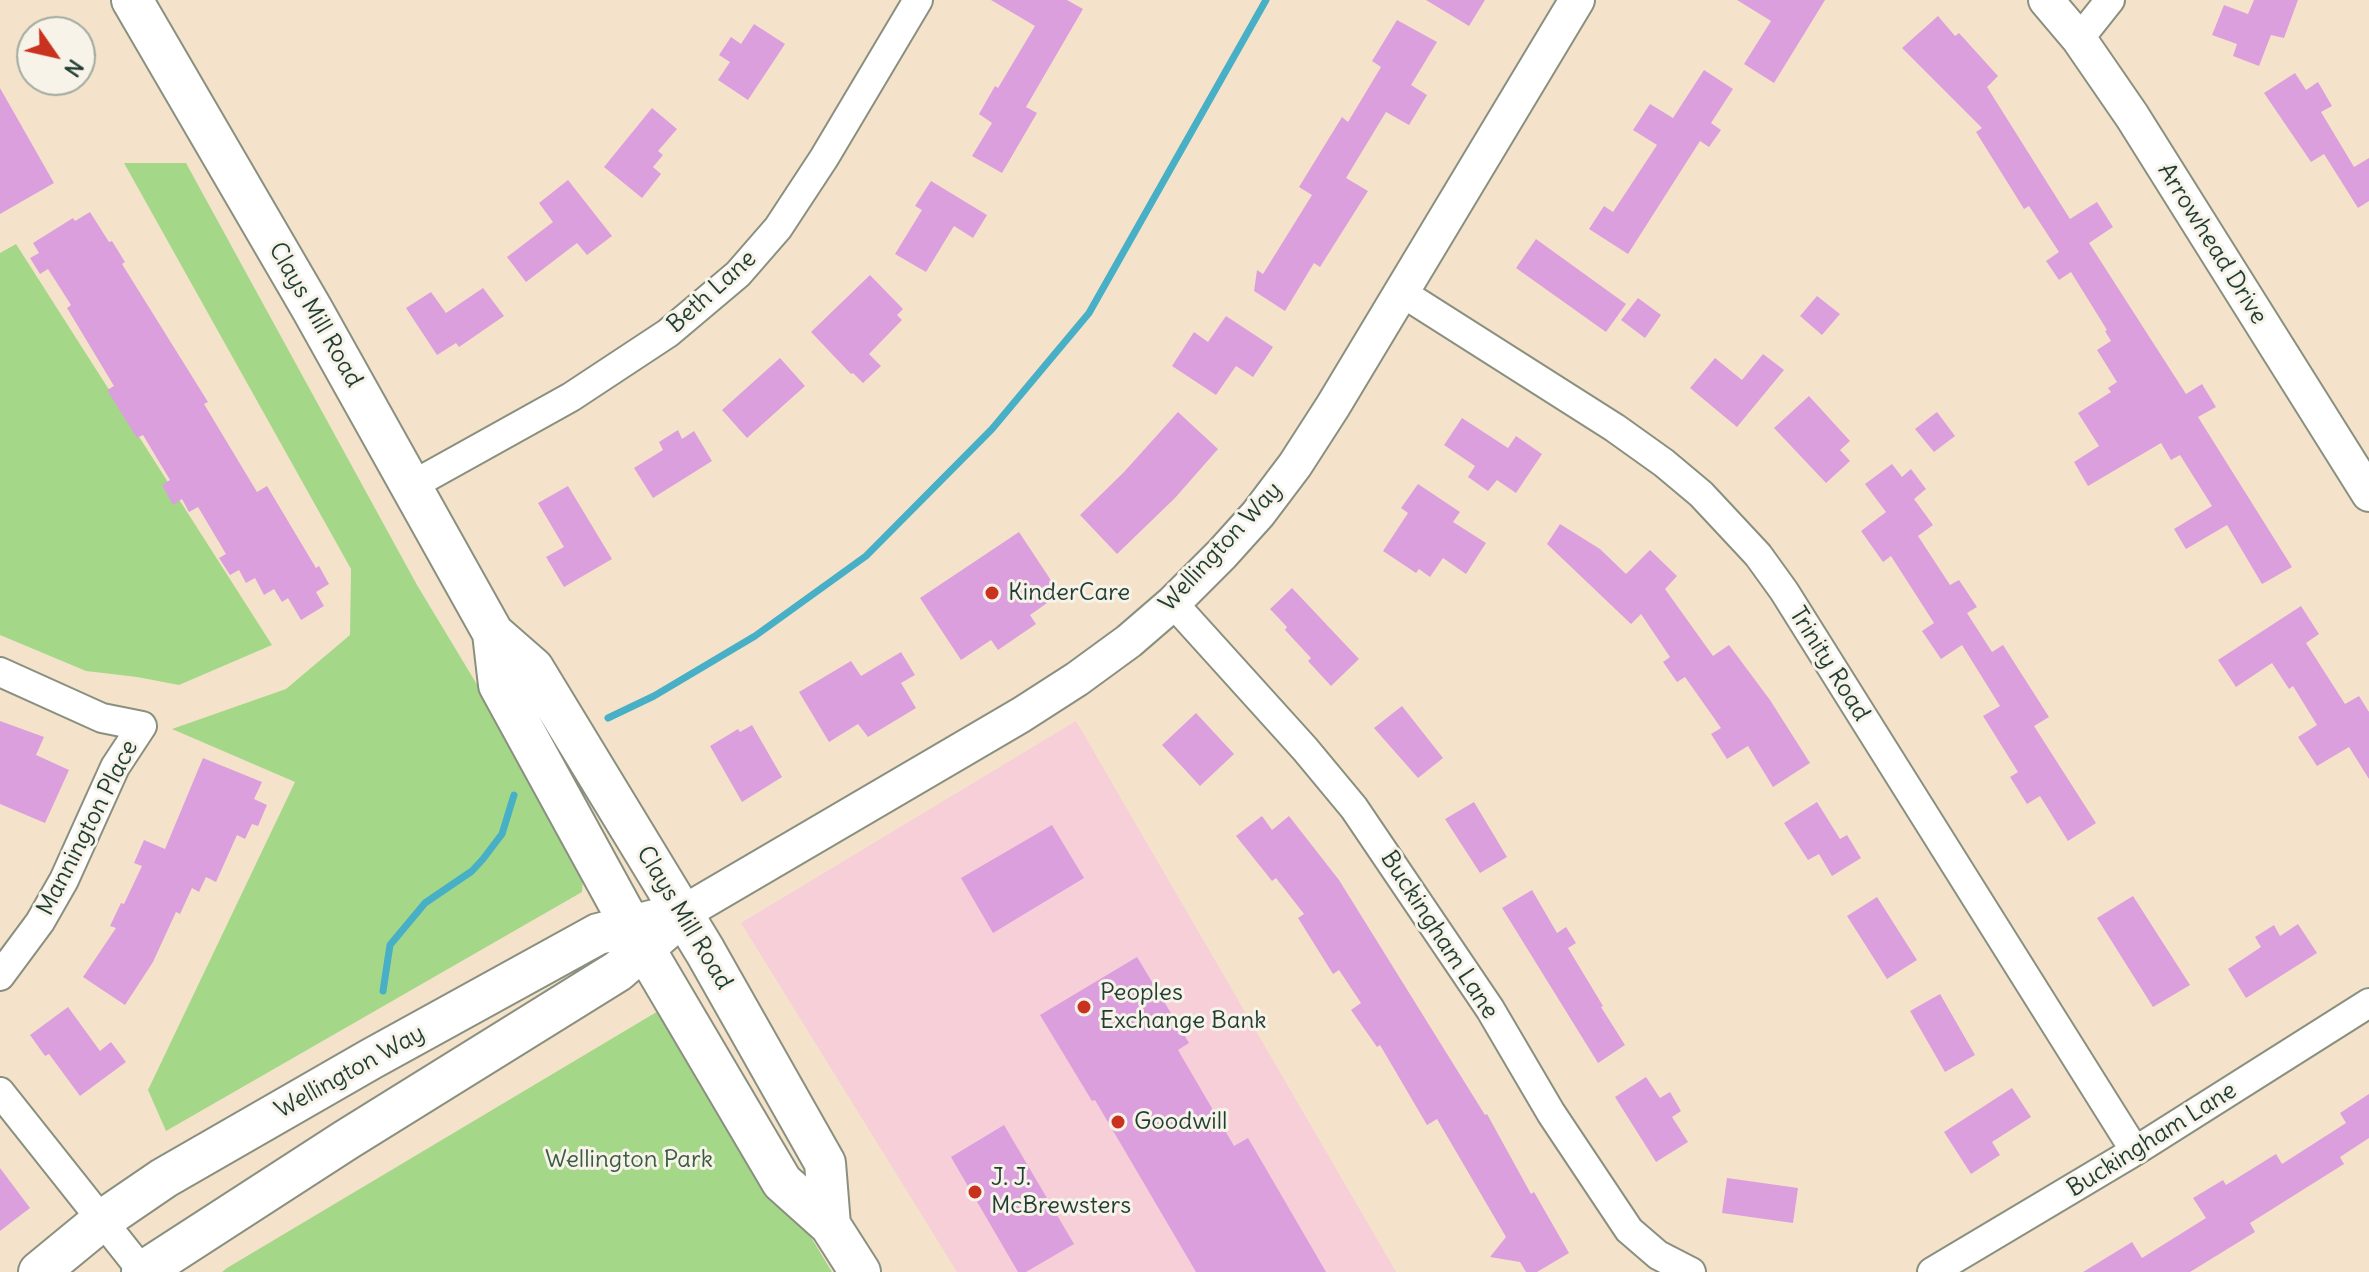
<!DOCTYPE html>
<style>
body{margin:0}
#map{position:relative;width:2369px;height:1272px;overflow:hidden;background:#f4e3ca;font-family:Delius,sans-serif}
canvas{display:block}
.north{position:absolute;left:16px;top:16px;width:80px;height:80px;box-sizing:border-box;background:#f7f3e8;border:2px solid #a1aaa0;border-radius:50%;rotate:124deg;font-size:22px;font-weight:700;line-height:32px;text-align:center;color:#1f3d34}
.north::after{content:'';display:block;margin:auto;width:28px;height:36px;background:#c8321e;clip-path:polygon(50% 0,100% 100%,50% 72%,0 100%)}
</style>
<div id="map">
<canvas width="2369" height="1272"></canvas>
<div class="north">N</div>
</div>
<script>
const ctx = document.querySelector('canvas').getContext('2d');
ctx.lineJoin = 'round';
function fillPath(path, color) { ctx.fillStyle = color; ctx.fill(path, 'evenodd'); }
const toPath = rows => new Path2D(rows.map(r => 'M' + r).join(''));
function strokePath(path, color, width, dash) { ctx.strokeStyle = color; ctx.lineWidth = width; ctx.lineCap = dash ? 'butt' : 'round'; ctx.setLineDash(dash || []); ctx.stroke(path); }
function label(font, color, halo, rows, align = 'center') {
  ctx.font = font + ' Delius,sans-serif'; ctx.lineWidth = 6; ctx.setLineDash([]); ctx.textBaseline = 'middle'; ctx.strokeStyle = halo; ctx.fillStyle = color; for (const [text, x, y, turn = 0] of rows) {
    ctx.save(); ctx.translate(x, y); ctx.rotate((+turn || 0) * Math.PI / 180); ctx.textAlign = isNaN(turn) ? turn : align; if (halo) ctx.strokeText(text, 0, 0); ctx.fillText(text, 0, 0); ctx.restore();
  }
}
fillPath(toPath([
 [1076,721,1396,1272,957,1272,741,923]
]), '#f6cfd8');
fillPath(toPath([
 [124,163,186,163,417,585,584,862,582,892,166,1131,148,1090,295,782,172,729,286,689,350,635,351,569],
 [16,244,272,645,179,685,137,677,86,671,0,635,0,253],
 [670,1004,832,1272,222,1272,227,1268]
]), '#a4d888');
strokePath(toPath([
 [608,718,654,696,755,636,866,556,992,429,1089,313,1266,0],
 [383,991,390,945,425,903,472,871,483,859,502,834,514,795]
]), '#47afc6', 7);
fillPath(toPath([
 [991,0,1067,0,1083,9,1026,107,1037,113,1002,173,972,156,992,123,979,114,995,86,998,88,1035,26],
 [1426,0,1485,0,1469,26],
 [1737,0,1825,0,1774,83,1744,64,1771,21],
 [2254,0,2298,0,2284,38,2271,35,2259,66,2233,56,2237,44,2212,35,2224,5,2248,14],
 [1938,16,1955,36,1959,33,1998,76,1987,87,2070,219,2097,202,2113,227,2089,243,2186,394,2202,384,2216,407,2198,417,2292,567,2262,584,2227,525,2186,549,2174,529,2212,506,2180,455,2171,460,2161,443,2088,486,2074,462,2099,446,2078,413,2111,392,2108,388,2117,382,2097,350,2111,341,2105,331,2107,330,2071,272,2059,280,2046,261,2059,252,2029,206,2024,209,1976,132,1982,128,1902,48],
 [1397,20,1437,42,1411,85,1427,95,1409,125,1386,112,1346,178,1368,191,1320,267,1314,263,1285,311,1254,291,1257,270,1263,274,1312,195,1299,187,1342,117,1348,122,1381,67,1372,61],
 [754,24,785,44,748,100,718,80,730,62,719,55,731,37,741,44],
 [1704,70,1733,89,1711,123,1721,130,1709,147,1700,141,1628,254,1589,229,1604,206,1613,212,1657,145,1633,130,1650,104,1673,118],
 [2295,73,2306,90,2318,82,2332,106,2321,112,2354,167,2369,158,2369,201,2358,208,2324,154,2311,162,2264,93],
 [0,88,54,183,0,214],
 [652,108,677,129,658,151,663,155,653,167,661,174,642,198,604,167],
 [568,180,612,236,587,255,577,243,526,282,507,257,553,222,539,203],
 [931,181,987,215,973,238,954,226,926,272,895,254,922,210,915,206],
 [90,212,109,242,112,241,125,262,122,264,208,402,204,404,257,492,267,486,316,568,319,566,329,584,316,592,324,606,301,620,288,598,282,602,274,589,264,595,255,578,246,583,239,570,230,575,219,558,226,554,198,507,189,512,182,499,173,505,162,485,170,480,143,435,137,438,107,390,114,386,67,308,71,305,48,269,40,274,30,258,39,253,33,243,73,218,75,221],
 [1536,239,1626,304,1606,332,1516,268],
 [870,275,903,309,897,315,902,320,869,354,881,366,863,383,853,373,851,374,811,332],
 [483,288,504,316,459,347,456,343,437,355,406,308,431,292,446,313],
 [1817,296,1840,314,1822,335,1800,316],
 [1638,298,1661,315,1645,338,1621,320],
 [1226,316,1273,347,1253,377,1236,366,1216,395,1172,366,1194,332,1208,342],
 [1763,354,1784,370,1737,427,1690,388,1715,358,1742,380],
 [780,358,805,386,747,438,722,410],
 [1809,396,1850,441,1840,450,1850,461,1826,483,1774,428],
 [1178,412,1218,449,1175,498,1117,554,1080,515,1124,472],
 [1937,412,1955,436,1934,452,1915,429],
 [1462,418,1508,448,1516,436,1542,454,1516,493,1497,480,1488,491,1468,477,1475,466,1444,445],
 [678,430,682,439,694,431,712,461,653,498,634,468,663,450,659,442],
 [1892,464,1902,477,1911,469,1926,489,1914,499,1933,525,1918,536,1950,585,1959,580,1977,607,1967,613,1992,652,2003,645,2049,717,2034,726,2096,823,2068,841,2040,796,2027,804,2010,777,2018,772,1983,716,2000,706,1962,645,1941,659,1922,631,1934,623,1891,556,1883,562,1861,531,1886,512,1865,484],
 [1418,484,1460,512,1453,522,1486,543,1466,574,1443,558,1430,577,1419,569,1416,573,1383,551,1408,513,1401,508],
 [568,486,612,559,564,587,546,557,564,547,538,503],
 [1560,524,1600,549,1626,574,1650,550,1677,576,1665,589,1713,656,1729,645,1770,700,1810,763,1773,787,1748,746,1727,759,1711,734,1721,728,1685,677,1677,682,1663,662,1670,657,1641,614,1631,624,1547,544],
 [1019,532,1060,594,1030,615,1036,624,998,650,991,640,961,660,920,598],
 [1292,588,1359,659,1331,686,1308,661,1311,658,1285,630,1287,627,1270,609],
 [2301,606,2319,634,2306,643,2345,704,2359,696,2369,712,2369,779,2349,747,2317,766,2298,737,2317,725,2293,686,2289,689,2272,663,2236,687,2218,660],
 [901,652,915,675,901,683,916,708,868,737,858,724,829,742,799,692,851,661,861,676],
 [1402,706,1443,758,1418,778,1374,728],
 [1196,713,1234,754,1200,786,1162,745],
 [0,721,44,737,36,755,69,770,45,823,0,804],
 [752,725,782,777,742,802,710,746,738,729,740,732],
 [203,758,262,782,254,799,267,805,258,826,252,824,245,839,237,835,216,882,206,877,199,892,192,888,180,914,176,912,153,962,125,1005,83,977,116,928,110,926,121,903,124,904,142,866,134,863,144,840,165,849],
 [1474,802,1507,857,1480,873,1445,819],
 [1817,802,1840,839,1847,835,1861,858,1832,876,1819,854,1808,860,1784,823],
 [1262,816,1272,830,1289,816,1339,880,1485,1115,1487,1114,1531,1194,1534,1192,1569,1253,1537,1272,1526,1272,1520,1262,1490,1257,1506,1237,1437,1119,1427,1125,1380,1045,1377,1047,1351,1010,1361,1003,1339,970,1333,974,1298,918,1304,914,1276,878,1272,881,1236,836],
 [1052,825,1084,878,993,933,961,878],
 [1532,890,1557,933,1566,927,1576,943,1568,948,1603,1006,1601,1007,1625,1045,1598,1063,1502,908],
 [2133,896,2190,985,2153,1007,2097,918],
 [1877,897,1917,960,1887,979,1847,916],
 [2298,924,2317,953,2246,998,2228,969,2261,947,2255,937,2274,925,2280,936],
 [1137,957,1189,1043,1178,1050,1234,1146,1248,1138,1326,1272,1196,1272,1095,1100,1092,1101,1040,1015],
 [1940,994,1975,1055,1945,1072,1910,1011],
 [68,1007,100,1051,111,1042,126,1062,80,1096,49,1054,45,1056,30,1035],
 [1646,1077,1660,1098,1670,1092,1681,1111,1672,1117,1688,1142,1656,1162,1615,1097],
 [2012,1088,2031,1117,1992,1142,2000,1155,1971,1174,1944,1132],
 [2369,1094,2369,1138,2340,1157,2344,1164,2250,1223,2255,1232,2190,1272,2083,1272,2132,1242,2142,1258,2206,1218,2193,1198,2223,1180,2226,1185,2276,1154,2282,1164,2346,1123,2340,1113],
 [1004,1125,1074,1244,1026,1272,1018,1272,951,1157],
 [0,1168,30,1208,0,1231],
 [1727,1178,1798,1188,1793,1223,1722,1213]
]), '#dc9fde');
const minor = toPath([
 [2079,39,2110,0],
 [1401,292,1615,428,1664,463,1701,494,1758,555,1784,591,2135,1151],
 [411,486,571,397,668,333,738,274,778,228,824,158,918,0],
 [1173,603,1305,749,1354,808,1490,1009,1551,1113,1629,1230,1658,1255,1691,1272],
 [0,672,102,718,142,726,115,767,64,880,40,922,0,976],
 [0,1092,143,1272],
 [1932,1272,2135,1151,2369,1003]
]);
const tertiary = toPath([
 [2046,0,2079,39,2132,116,2369,494],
 [683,913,1021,715,1077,679,1129,641,1173,603,1222,554,1258,514,1295,465,1333,406,1577,0]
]);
const secondary = toPath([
 [132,0,312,309,493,633,533,668,705,951,825,1163,830,1225],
 [493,633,499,685,631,926,782,1182,830,1225,860,1272],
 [39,1272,101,1221,164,1178,371,1059,598,934,655,920],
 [142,1272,346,1140,618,971,664,931]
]);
strokePath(minor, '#8a907f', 32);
strokePath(tertiary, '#8a907f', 38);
strokePath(secondary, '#8a907f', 44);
strokePath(minor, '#fff', 28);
strokePath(tertiary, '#fff', 34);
strokePath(secondary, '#fff', 40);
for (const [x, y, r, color] of [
 [992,593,8,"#c8321e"],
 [1084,1007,8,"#c8321e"],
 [1118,1122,8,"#c8321e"],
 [975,1192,8,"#c8321e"]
]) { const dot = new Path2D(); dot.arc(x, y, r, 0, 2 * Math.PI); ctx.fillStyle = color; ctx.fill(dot); strokePath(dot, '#f7f3e8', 3); }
label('24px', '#1f3d34', '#f7f3e8', [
 ["Arrowhead Drive",2212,244,58],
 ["Beth Lane",712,292,-42],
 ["Clays Mill Road",315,315,60],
 ["Wellington Way",1221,547,-47],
 ["Trinity Road",1829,664,58],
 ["Mannington Place",88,828,-63],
 ["Clays Mill Road",684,918,59],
 ["Buckingham Lane",1439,935,57],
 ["Wellington Way",350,1072,-29],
 ["Buckingham Lane",2152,1140,-32]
]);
label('24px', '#1f3d34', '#f7f3e8', [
 ["KinderCare",1008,593],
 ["Peoples",1100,993],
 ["Exchange Bank",1100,1021],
 ["Goodwill",1134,1122],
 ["J. J.",991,1178],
 ["McBrewsters",991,1206]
], 'left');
label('24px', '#3a5c45', '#f7f3e8', [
 ["Wellington Park",629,1160]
]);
</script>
